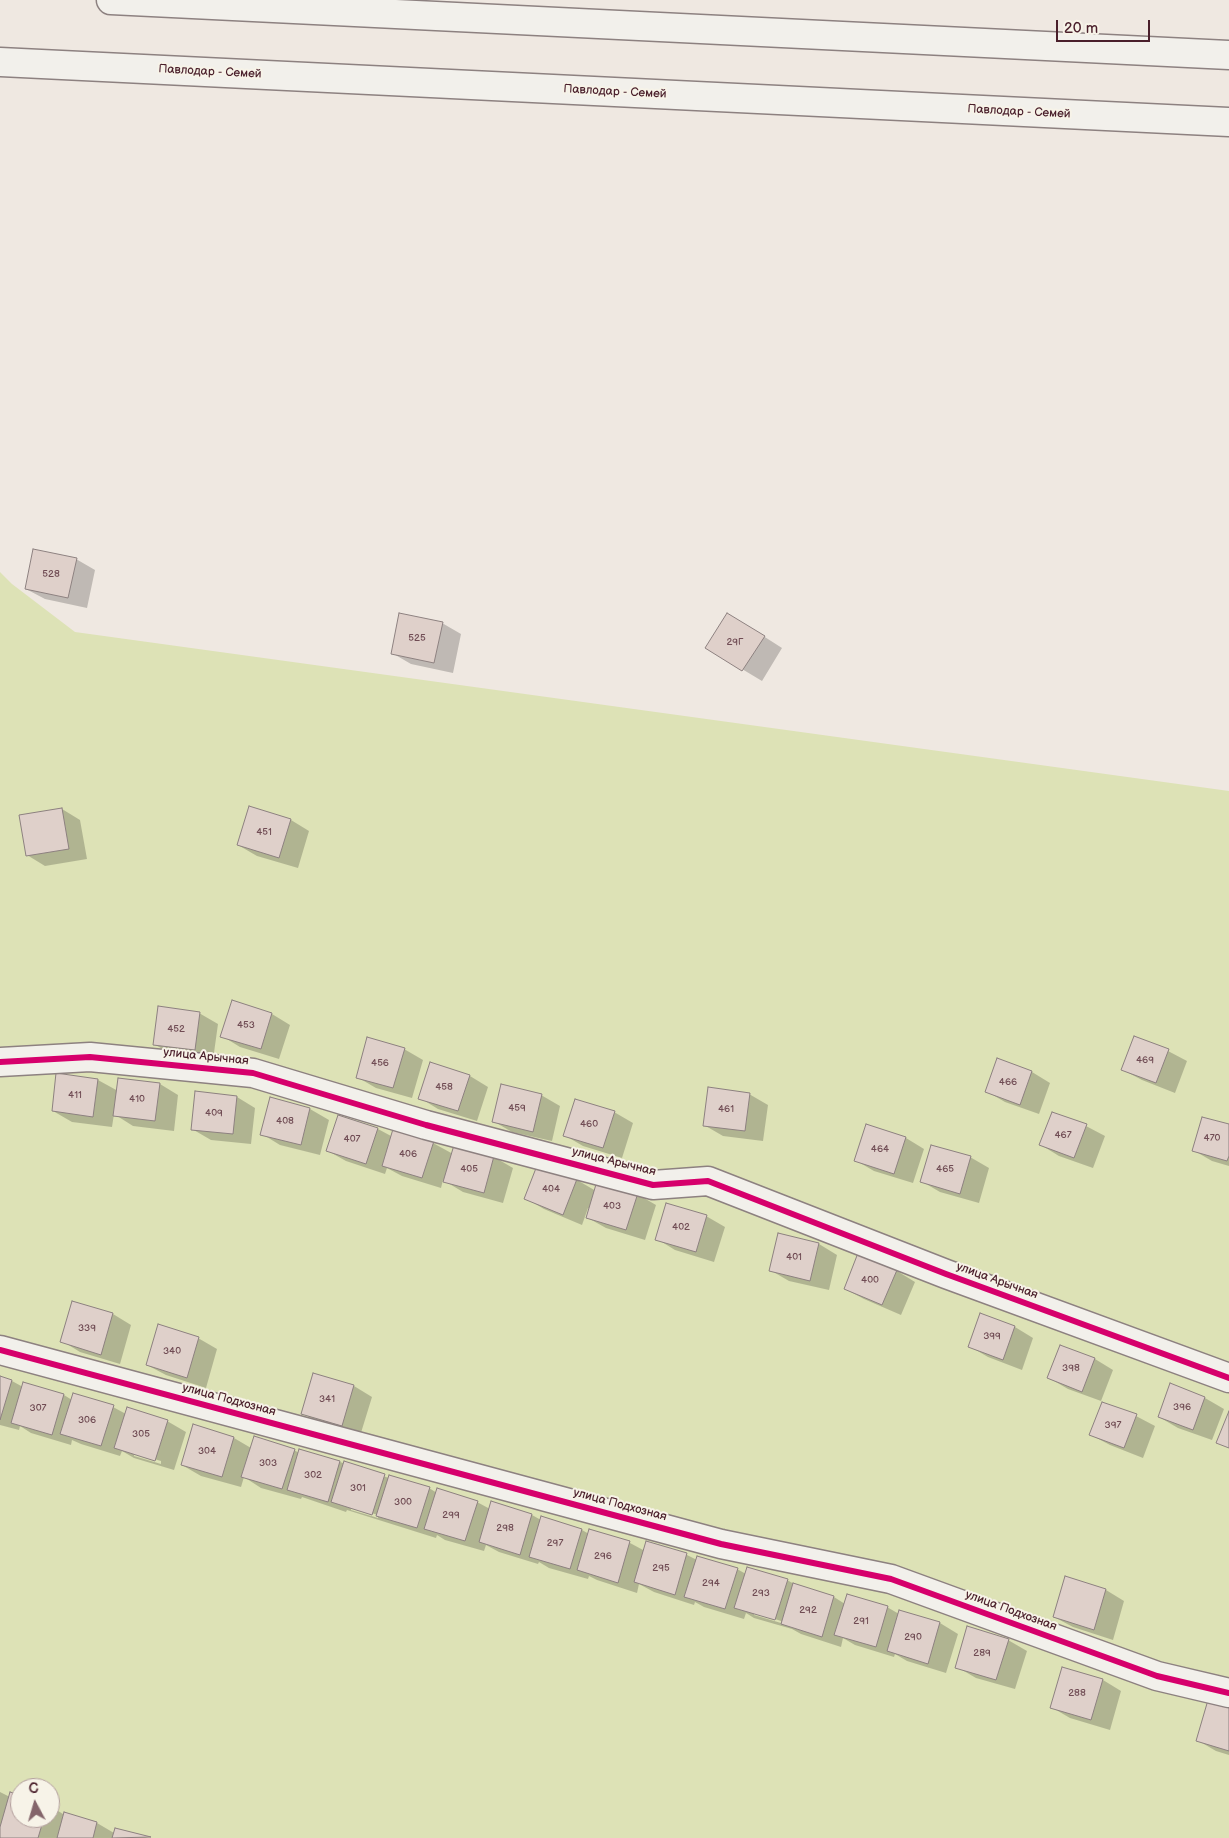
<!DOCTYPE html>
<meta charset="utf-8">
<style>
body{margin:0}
#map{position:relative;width:1229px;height:1838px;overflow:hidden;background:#efe8e1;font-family:"Balsamiq Sans",sans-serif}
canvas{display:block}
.north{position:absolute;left:10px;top:1778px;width:50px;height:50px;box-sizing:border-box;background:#f7f3e8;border:1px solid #b29e9c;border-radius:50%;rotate:354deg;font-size:14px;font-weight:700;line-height:20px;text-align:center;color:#4a1f2b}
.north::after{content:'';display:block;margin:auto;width:18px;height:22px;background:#84656b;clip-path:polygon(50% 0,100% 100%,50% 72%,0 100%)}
.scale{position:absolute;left:1056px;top:20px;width:94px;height:22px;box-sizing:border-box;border:2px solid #4a1f2b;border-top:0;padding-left:6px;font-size:15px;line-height:18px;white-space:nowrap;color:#4a1f2b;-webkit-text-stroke:4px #f7f3e8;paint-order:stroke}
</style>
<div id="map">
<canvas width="1229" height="1838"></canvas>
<div class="north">С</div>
<div class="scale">20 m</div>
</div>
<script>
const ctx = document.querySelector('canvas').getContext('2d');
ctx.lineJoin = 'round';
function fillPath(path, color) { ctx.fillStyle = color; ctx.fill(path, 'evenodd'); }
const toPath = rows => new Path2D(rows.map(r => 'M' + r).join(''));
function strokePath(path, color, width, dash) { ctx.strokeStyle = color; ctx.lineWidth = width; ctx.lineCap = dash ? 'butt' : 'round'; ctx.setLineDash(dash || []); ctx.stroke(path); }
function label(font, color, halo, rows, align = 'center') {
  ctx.font = font + ' "Balsamiq Sans",sans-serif'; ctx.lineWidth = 4; ctx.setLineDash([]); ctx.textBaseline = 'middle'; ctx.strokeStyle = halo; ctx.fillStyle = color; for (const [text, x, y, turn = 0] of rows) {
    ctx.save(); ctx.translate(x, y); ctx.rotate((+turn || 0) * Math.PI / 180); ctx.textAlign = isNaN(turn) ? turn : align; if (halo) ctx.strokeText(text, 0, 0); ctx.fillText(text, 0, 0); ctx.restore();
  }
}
fillPath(toPath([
 [0,572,12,584,75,632,1229,791,1229,1838,0,1838],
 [20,1788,50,1788,50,1818,20,1818]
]), '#dde2b6');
fillPath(toPath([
 [76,559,95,570,87,608,45,599,26,589],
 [442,623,461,634,453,673,411,664,392,653],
 [746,625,782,648,762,681,707,648],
 [250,807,291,820,309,831,298,868,257,856,238,845],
 [62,809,80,820,87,859,45,866,27,855],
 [199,1013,218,1024,213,1060,173,1055,154,1044],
 [272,1014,290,1025,279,1059,240,1047,222,1036],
 [1135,1038,1168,1051,1187,1061,1175,1093,1142,1080,1123,1070],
 [404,1049,423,1060,412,1098,376,1088,357,1077],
 [998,1060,1032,1072,1050,1083,1039,1114,1005,1102,986,1091],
 [58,1074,98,1080,118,1091,160,1084,178,1095,174,1131,133,1126,114,1114,112,1127,72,1122,53,1111],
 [470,1076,488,1087,477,1121,438,1109,420,1098],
 [749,1094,768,1105,763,1141,723,1136,704,1125],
 [541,1095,560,1106,552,1141,512,1132,493,1121],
 [237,1097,255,1108,251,1144,211,1140,192,1129],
 [271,1099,310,1109,329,1120,320,1155,280,1145,262,1134],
 [614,1112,633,1123,622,1158,583,1146,564,1135],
 [339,1116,378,1129,391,1136,433,1143,453,1154,455,1146,494,1157,513,1168,503,1203,463,1192,443,1180,441,1188,402,1176,387,1168,385,1174,346,1161,328,1151],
 [867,1125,906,1138,924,1149,913,1183,874,1171,855,1160],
 [1086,1126,1105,1136,1093,1168,1059,1156,1041,1145],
 [1229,1126,1229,1166,1212,1161,1193,1150],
 [970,1157,989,1168,979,1203,940,1192,921,1181],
 [577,1180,596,1191,637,1194,656,1205,645,1240,606,1228,588,1218,590,1209,588,1208,582,1225,544,1209,525,1198],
 [706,1216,725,1227,714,1262,675,1250,657,1239],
 [779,1235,819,1244,837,1255,829,1290,789,1281,770,1270],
 [859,1255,897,1271,915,1282,901,1315,864,1299,845,1289],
 [73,1303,113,1314,131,1325,120,1364,80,1352,62,1341],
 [981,1314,1015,1327,1033,1338,1022,1370,988,1357,969,1346],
 [198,1338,217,1349,206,1388,166,1375,147,1365],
 [1095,1359,1113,1370,1101,1401,1068,1389,1049,1378],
 [0,1377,12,1381,23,1387,24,1383,64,1395,72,1400,113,1407,126,1414,167,1421,186,1432,174,1470,134,1458,122,1451,120,1456,81,1444,72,1440,71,1445,31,1433,20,1426,19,1430,0,1425],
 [134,1453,161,1461,161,1464,134,1456],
 [1171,1385,1205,1398,1224,1409,1212,1440,1178,1428,1159,1417],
 [354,1386,372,1397,360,1436,321,1424,302,1413],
 [1103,1403,1136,1416,1155,1426,1143,1458,1110,1445,1091,1435],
 [234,1438,251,1448,294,1450,299,1453,340,1462,389,1478,429,1488,437,1493,477,1502,490,1509,532,1515,541,1520,582,1530,589,1534,590,1531,630,1543,645,1551,647,1543,687,1555,697,1560,737,1569,746,1574,787,1580,796,1585,834,1597,845,1604,887,1607,899,1614,900,1612,940,1623,958,1634,946,1673,907,1661,895,1654,894,1657,855,1645,843,1638,841,1647,801,1634,792,1629,754,1618,746,1613,744,1619,704,1607,695,1602,694,1605,654,1592,639,1584,637,1593,597,1580,589,1576,588,1579,549,1568,539,1562,538,1564,499,1552,486,1545,484,1551,445,1540,437,1535,436,1538,347,1510,346,1512,302,1497,301,1499,261,1488,244,1477,241,1487,201,1476,182,1465],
 [351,1507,378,1515,378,1518,351,1510],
 [754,1612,781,1621,781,1623,754,1615],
 [1066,1578,1106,1590,1124,1601,1113,1640,1073,1627,1054,1617],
 [1008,1640,1027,1651,1015,1689,976,1678,957,1667],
 [1063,1668,1103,1680,1121,1691,1110,1730,1070,1718,1051,1707],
 [1229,1708,1229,1755,1216,1751,1197,1740],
 [0,1792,10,1797,20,1796,20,1818,50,1818,50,1806,63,1814,97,1823,114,1833,115,1829,148,1838,0,1838]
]), '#0003');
const building = toPath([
 [33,549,77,558,68,598,25,589,33,549],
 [399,613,443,622,434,663,391,654,399,613],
 [727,613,765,636,742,671,705,648,727,613],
 [249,806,291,819,279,858,237,845,249,806],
 [62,808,69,849,26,856,19,815,62,808],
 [232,1000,272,1013,261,1049,220,1037,232,1000],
 [158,1006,200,1012,195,1050,153,1045,158,1006],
 [1134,1036,1169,1049,1156,1083,1121,1070,1134,1036],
 [367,1037,405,1048,393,1088,356,1078,367,1037],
 [997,1058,1032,1071,1020,1105,985,1092,997,1058],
 [430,1062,470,1075,458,1111,418,1099,430,1062],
 [56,1073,98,1079,93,1117,52,1111,56,1073],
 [118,1078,160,1083,155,1121,113,1116,118,1078],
 [501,1084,542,1094,533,1132,492,1122,501,1084],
 [708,1087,750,1093,745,1131,703,1126,708,1087],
 [195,1091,237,1096,233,1134,191,1130,195,1091],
 [270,1097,310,1108,301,1145,260,1135,270,1097],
 [575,1099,615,1111,603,1148,563,1136,575,1099],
 [1052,1112,1087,1124,1074,1158,1039,1145,1052,1112],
 [338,1115,378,1128,366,1164,326,1151,338,1115],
 [1202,1117,1229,1124,1229,1156,1227,1161,1192,1151,1202,1117],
 [866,1124,906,1137,894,1174,854,1161,866,1124],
 [393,1129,434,1141,422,1178,382,1166,393,1129],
 [454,1145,494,1156,484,1193,443,1182,454,1145],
 [931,1145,971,1156,960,1194,920,1182,931,1145],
 [538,1163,577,1179,563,1215,524,1199,538,1163],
 [597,1181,638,1193,626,1230,586,1218,597,1181],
 [666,1203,707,1215,696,1252,655,1240,666,1203],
 [778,1233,819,1243,810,1281,769,1271,778,1233],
 [858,1253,897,1270,882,1305,844,1289,858,1253],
 [72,1301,113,1313,101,1355,60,1342,72,1301],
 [980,1313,1015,1326,1003,1360,968,1347,980,1313],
 [158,1324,199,1337,187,1378,146,1365,158,1324],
 [1060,1345,1095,1358,1082,1392,1047,1378,1060,1345],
 [313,1373,354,1385,342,1426,301,1414,313,1373],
 [0,1376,12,1380,0,1420,0,1376],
 [23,1382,64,1394,52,1435,11,1423,23,1382],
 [1170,1383,1205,1397,1193,1430,1158,1417,1170,1383],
 [73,1393,114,1405,101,1446,60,1434,73,1393],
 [1102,1402,1137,1414,1124,1448,1089,1435,1102,1402],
 [127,1407,168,1420,155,1461,114,1448,127,1407],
 [1229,1411,1229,1448,1216,1443,1229,1411],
 [193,1424,234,1437,222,1477,181,1465,193,1424],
 [254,1436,295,1449,282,1489,241,1477,254,1436],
 [299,1449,340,1461,328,1502,287,1490,299,1449],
 [344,1461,385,1474,372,1515,331,1502,344,1461],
 [389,1475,430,1487,417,1528,376,1516,389,1475],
 [437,1488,478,1501,465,1541,424,1529,437,1488],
 [491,1501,532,1514,520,1555,479,1542,491,1501],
 [541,1516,582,1529,570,1569,529,1557,541,1516],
 [589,1529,630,1541,618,1583,577,1570,589,1529],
 [646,1541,687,1553,675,1595,634,1582,646,1541],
 [697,1556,738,1568,725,1609,684,1597,697,1556],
 [747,1567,788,1579,775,1620,734,1608,747,1567],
 [1065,1576,1106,1589,1094,1630,1053,1617,1065,1576],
 [793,1583,834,1596,822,1637,781,1624,793,1583],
 [847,1594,888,1606,876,1647,834,1635,847,1594],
 [899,1610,940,1622,928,1664,887,1651,899,1610],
 [967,1626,1009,1639,996,1680,955,1668,967,1626],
 [1062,1667,1103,1679,1091,1720,1050,1708,1062,1667],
 [1208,1700,1229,1706,1229,1751,1196,1741,1208,1700],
 [10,1792,20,1795,20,1818,44,1818,38,1838,0,1838,0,1827,10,1792],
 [64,1812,97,1822,93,1838,57,1838,64,1812],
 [115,1828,151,1837,112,1838,115,1828]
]);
fillPath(building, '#dfd0ca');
strokePath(building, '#8d8180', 1);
const minor = toPath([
 [0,1062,90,1057,253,1073,426,1125,653,1185,708,1181,946,1274,1229,1378],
 [0,1350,721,1544,891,1579,1157,1676,1229,1693]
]);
const trunk = toPath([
 [111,0,1229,55],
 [0,62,1229,122]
]);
strokePath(minor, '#8d8180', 31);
strokePath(trunk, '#8d8180', 31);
strokePath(minor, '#f2f0eb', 28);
strokePath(trunk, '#f2f0eb', 28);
strokePath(toPath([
 [0,1062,90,1057,253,1073,426,1125,653,1185,708,1181,946,1274,1229,1378],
 [0,1350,721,1544,891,1579,1157,1676,1229,1693]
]), '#d6006c', 6);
label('10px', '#704c54', null, [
 ["528",51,574],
 ["525",417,638],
 ["29Г",735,642],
 ["451",264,832],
 ["453",246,1025],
 ["452",176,1029],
 ["469",1145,1060],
 ["456",380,1063],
 ["466",1008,1082],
 ["458",444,1087],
 ["411",75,1095],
 ["410",137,1099],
 ["459",517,1108],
 ["461",726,1109],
 ["409",214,1113],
 ["408",285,1121],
 ["460",589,1124],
 ["467",1063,1135],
 ["470",1212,1138],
 ["407",352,1139],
 ["464",880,1149],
 ["406",408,1154],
 ["405",469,1169],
 ["465",945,1169],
 ["404",551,1189],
 ["403",612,1206],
 ["402",681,1227],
 ["401",794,1257],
 ["400",870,1280],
 ["339",87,1328],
 ["399",992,1336],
 ["340",172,1351],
 ["398",1071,1368],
 ["341",327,1399],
 ["396",1182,1407],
 ["307",38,1408],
 ["306",87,1420],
 ["397",1113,1425],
 ["305",141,1434],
 ["304",207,1451],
 ["303",268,1463],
 ["302",313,1475],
 ["301",358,1488],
 ["300",403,1502],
 ["299",451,1515],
 ["298",505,1528],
 ["297",555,1543],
 ["296",603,1556],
 ["295",661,1568],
 ["294",711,1583],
 ["293",761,1593],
 ["292",808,1610],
 ["291",861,1621],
 ["290",913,1637],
 ["289",982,1653],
 ["288",1077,1693]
]);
label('12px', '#4a1f2b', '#f7f3e8', [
 ["Павлодар - Семей",210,72,3],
 ["Павлодар - Семей",615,92,3],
 ["Павлодар - Семей",1019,112,3],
 ["улица Арычная",206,1057,6],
 ["улица Арычная",614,1162,14],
 ["улица Арычная",997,1281,20],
 ["улица Подхозная",229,1400,15],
 ["улица Подхозная",620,1505,15],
 ["улица Подхозная",1011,1611,20]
]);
</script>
